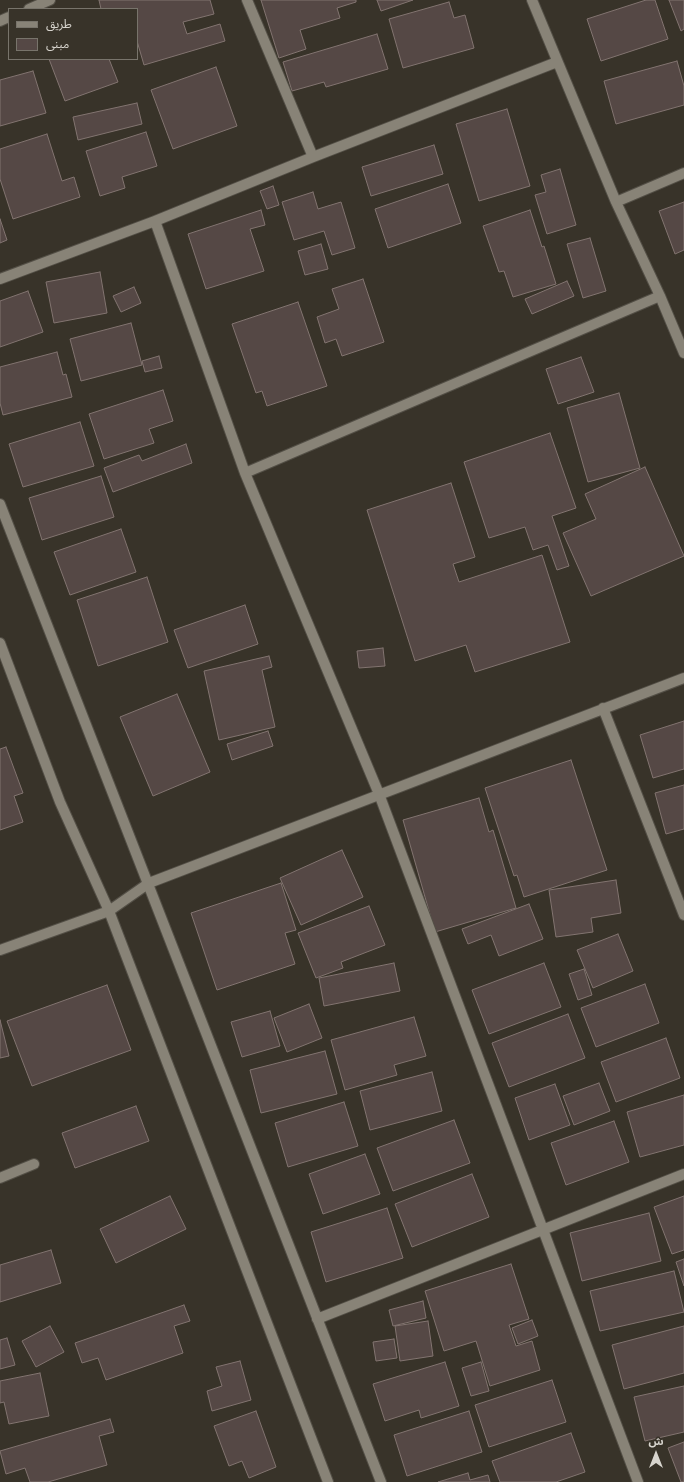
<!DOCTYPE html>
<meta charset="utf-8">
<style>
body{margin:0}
#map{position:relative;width:684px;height:1482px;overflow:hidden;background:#383329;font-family:Roboto,"Noto Sans Arabic",sans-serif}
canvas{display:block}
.legend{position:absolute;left:8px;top:8px;width:130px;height:52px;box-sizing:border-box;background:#383329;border:1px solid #78746b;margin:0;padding:5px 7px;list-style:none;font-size:12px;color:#d8d5ce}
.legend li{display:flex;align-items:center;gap:8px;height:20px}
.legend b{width:20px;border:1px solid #78746b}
.north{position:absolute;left:636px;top:1434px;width:40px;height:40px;-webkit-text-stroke:3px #383329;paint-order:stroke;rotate:0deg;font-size:11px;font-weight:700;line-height:16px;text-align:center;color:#d8d5ce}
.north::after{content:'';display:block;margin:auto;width:14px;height:18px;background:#d8d5ce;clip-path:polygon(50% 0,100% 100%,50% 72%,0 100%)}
</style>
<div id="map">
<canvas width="684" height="1482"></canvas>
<ul class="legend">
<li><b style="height:5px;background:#888377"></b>طريق</li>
<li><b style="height:11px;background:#554845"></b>مبنى</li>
</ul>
<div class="north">ش</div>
</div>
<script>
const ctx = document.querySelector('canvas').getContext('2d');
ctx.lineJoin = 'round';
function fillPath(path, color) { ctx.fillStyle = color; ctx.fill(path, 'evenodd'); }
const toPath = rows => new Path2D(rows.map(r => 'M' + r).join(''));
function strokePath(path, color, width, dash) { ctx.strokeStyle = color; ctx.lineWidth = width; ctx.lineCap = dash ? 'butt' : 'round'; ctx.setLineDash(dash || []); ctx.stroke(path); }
const building = toPath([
 [99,0,210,0,214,14,183,22,187,34,220,24,225,41,144,65,137,41,137,9,101,9,99,0],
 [261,0,356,0,356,2,337,8,340,18,300,30,306,49,279,58,261,0],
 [377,0,413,0,381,11,377,0],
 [646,0,655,0,668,39,601,61,587,19,646,0],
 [669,0,684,0,684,29,681,31,669,0],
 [449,2,454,18,465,15,474,48,403,68,389,19,449,2],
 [377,34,388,69,326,87,324,82,292,91,283,62,377,34],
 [49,59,109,59,118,82,65,101,49,59],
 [677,61,684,86,684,105,616,124,604,81,677,61],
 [216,67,237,126,173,149,151,90,216,67],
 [33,71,46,113,0,126,0,80,33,71],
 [137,103,142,124,78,140,73,117,137,103],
 [507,109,530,186,479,201,456,124,507,109],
 [146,132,157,166,122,177,125,188,100,196,86,151,146,132],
 [47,134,62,181,74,177,80,197,13,219,0,179,0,149,47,134],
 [434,145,443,174,371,196,362,167,434,145],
 [560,169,576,225,547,234,535,195,546,192,541,175,560,169],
 [448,184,461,223,388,248,375,209,448,184],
 [273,186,279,205,267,209,260,191,273,186],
 [313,192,318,209,341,202,355,248,332,255,324,231,294,240,282,202,313,192],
 [684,202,684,250,675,254,659,211,684,202],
 [261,210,265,225,250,229,264,271,206,289,188,234,261,210],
 [530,210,542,247,544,246,556,284,513,297,504,271,499,272,483,226,530,210],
 [0,219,7,240,0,243,0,219],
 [590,238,606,291,583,298,567,244,590,238],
 [321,244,328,269,305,275,298,251,321,244],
 [100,272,107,313,54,323,46,282,100,272],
 [363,279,384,342,342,356,336,339,325,343,317,317,339,309,332,289,363,279],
 [567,281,574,296,532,314,525,299,567,281],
 [134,287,141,303,121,312,113,296,134,287],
 [28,291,43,332,0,347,0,301,28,291],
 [298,302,327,386,267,406,262,391,256,393,232,324,298,302],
 [131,323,142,365,81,381,70,339,131,323],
 [57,352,63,375,66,374,72,397,3,415,0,403,0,367,57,352],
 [159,356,162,368,145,372,142,361,159,356],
 [581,357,594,392,558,404,546,369,581,357],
 [163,390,173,421,149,429,154,443,104,459,89,414,163,390],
 [619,393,640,468,588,482,567,408,619,393],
 [80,422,94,466,23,487,9,444,80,422],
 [550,433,576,508,552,516,569,566,557,570,548,545,533,550,525,527,489,538,464,462,550,433],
 [186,444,192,463,113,492,104,468,139,455,142,461,186,444],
 [645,467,684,556,591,596,563,533,596,519,585,494,645,467],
 [101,476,114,517,42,540,29,498,101,476],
 [451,483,475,557,453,564,459,582,542,555,570,642,475,672,466,645,415,661,367,510,451,483],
 [121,529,136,572,70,595,54,552,121,529],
 [147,577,168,642,98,666,77,600,147,577],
 [245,605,258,644,188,668,174,630,245,605],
 [383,648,385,666,359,668,357,651,383,648],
 [269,656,272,667,262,670,275,727,219,740,204,671,269,656],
 [177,694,210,772,153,796,120,717,177,694],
 [684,721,684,769,653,778,640,735,684,721],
 [268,731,273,746,232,760,227,744,268,731],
 [6,747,23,793,14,796,23,822,0,830,0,749,6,747],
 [571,760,607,870,524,897,517,875,514,876,485,788,571,760],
 [684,785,684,829,666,834,655,793,684,785],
 [479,798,489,832,493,830,516,908,435,932,403,820,479,798],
 [342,850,363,897,301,925,280,878,342,850],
 [616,880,621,913,591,918,593,932,556,937,549,890,616,880],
 [281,883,296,930,285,933,295,964,217,990,191,913,281,883],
 [529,904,543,939,499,956,491,935,468,944,462,929,529,904],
 [369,906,385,945,341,962,343,968,316,978,298,933,369,906],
 [618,934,633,971,593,988,577,950,618,934],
 [394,963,400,991,324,1006,319,978,394,963],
 [544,963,561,1007,489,1034,472,990,544,963],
 [584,969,592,995,578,1000,569,974,584,969],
 [645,984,659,1023,596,1047,581,1008,645,984],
 [107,985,131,1050,32,1086,7,1021,107,985],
 [309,1004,322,1038,287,1052,274,1018,309,1004],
 [270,1011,280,1046,242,1057,231,1022,270,1011],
 [568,1014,585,1058,509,1087,492,1043,568,1014],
 [414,1017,426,1056,394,1065,397,1075,345,1090,331,1040,414,1017],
 [0,1020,9,1056,0,1058,0,1020],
 [666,1038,680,1078,616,1102,601,1062,666,1038],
 [325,1051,337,1094,261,1113,250,1070,325,1051],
 [432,1072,442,1111,370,1130,360,1091,432,1072],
 [599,1083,610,1111,574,1125,563,1096,599,1083],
 [555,1084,570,1125,529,1140,515,1098,555,1084],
 [684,1095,684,1145,640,1157,627,1112,684,1095],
 [344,1102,358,1146,288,1167,275,1123,344,1102],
 [136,1106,149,1141,75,1168,62,1133,136,1106],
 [454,1120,470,1163,393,1191,377,1148,454,1120],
 [614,1121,629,1162,566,1185,551,1143,614,1121],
 [365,1154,380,1194,323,1214,309,1174,365,1154],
 [472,1174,489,1217,412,1247,395,1204,472,1174],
 [170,1196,186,1229,116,1263,100,1229,170,1196],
 [684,1196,684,1250,672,1254,654,1207,684,1196],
 [387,1208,403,1258,326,1282,311,1232,387,1208],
 [649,1213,661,1261,582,1281,570,1233,649,1213],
 [51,1250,61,1283,0,1302,0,1265,51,1250],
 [684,1259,684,1286,676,1262,684,1259],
 [511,1264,529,1319,509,1325,516,1346,532,1341,540,1370,490,1386,476,1341,444,1351,425,1291,511,1264],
 [674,1271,684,1312,600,1331,590,1291,674,1271],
 [423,1301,426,1318,393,1326,389,1310,423,1301],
 [184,1305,190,1321,174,1326,183,1353,106,1380,98,1358,82,1363,75,1343,184,1305],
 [532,1320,538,1336,518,1344,512,1328,532,1320],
 [428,1321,433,1356,400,1361,395,1326,428,1321],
 [50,1326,64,1352,36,1367,22,1341,50,1326],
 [684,1326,684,1373,624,1389,612,1345,684,1326],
 [7,1338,15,1365,0,1369,0,1340,7,1338],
 [394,1339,397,1358,376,1361,373,1342,394,1339],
 [240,1361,251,1400,212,1411,207,1391,222,1386,216,1367,240,1361],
 [445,1362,459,1406,421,1418,419,1410,385,1421,373,1384,445,1362],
 [481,1362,489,1391,471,1396,462,1368,481,1362],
 [40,1373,49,1416,9,1424,4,1402,0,1403,0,1381,40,1373],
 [552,1380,566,1422,489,1447,475,1405,552,1380],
 [684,1386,684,1432,645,1441,634,1397,684,1386],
 [256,1411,276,1467,249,1478,242,1461,229,1466,214,1426,256,1411],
 [469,1411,482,1452,407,1476,394,1435,469,1411],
 [110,1419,114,1432,99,1436,107,1465,48,1482,30,1482,25,1468,6,1474,0,1451,110,1419],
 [571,1433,585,1472,556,1482,500,1482,492,1461,571,1433],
 [684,1442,684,1482,681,1482,668,1448,684,1442],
 [468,1473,470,1480,488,1475,490,1482,438,1482,468,1473]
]);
fillPath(building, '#554845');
strokePath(building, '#827470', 1);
const minor = toPath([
 [247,0,313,157],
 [532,0,616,202,660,296,684,353],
 [29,9,50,0],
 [0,21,9,17],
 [616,202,684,173],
 [155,221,245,473,379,794,638,1482],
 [0,279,155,221,313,157,557,62],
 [245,473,660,296],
 [0,504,381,1482],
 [0,643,60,802,109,911,328,1482],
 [603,708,684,915],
 [0,950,109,911,149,883,684,678],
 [0,1178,34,1164],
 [317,1319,684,1174]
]);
strokePath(minor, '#534f46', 12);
strokePath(minor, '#888377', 10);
</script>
